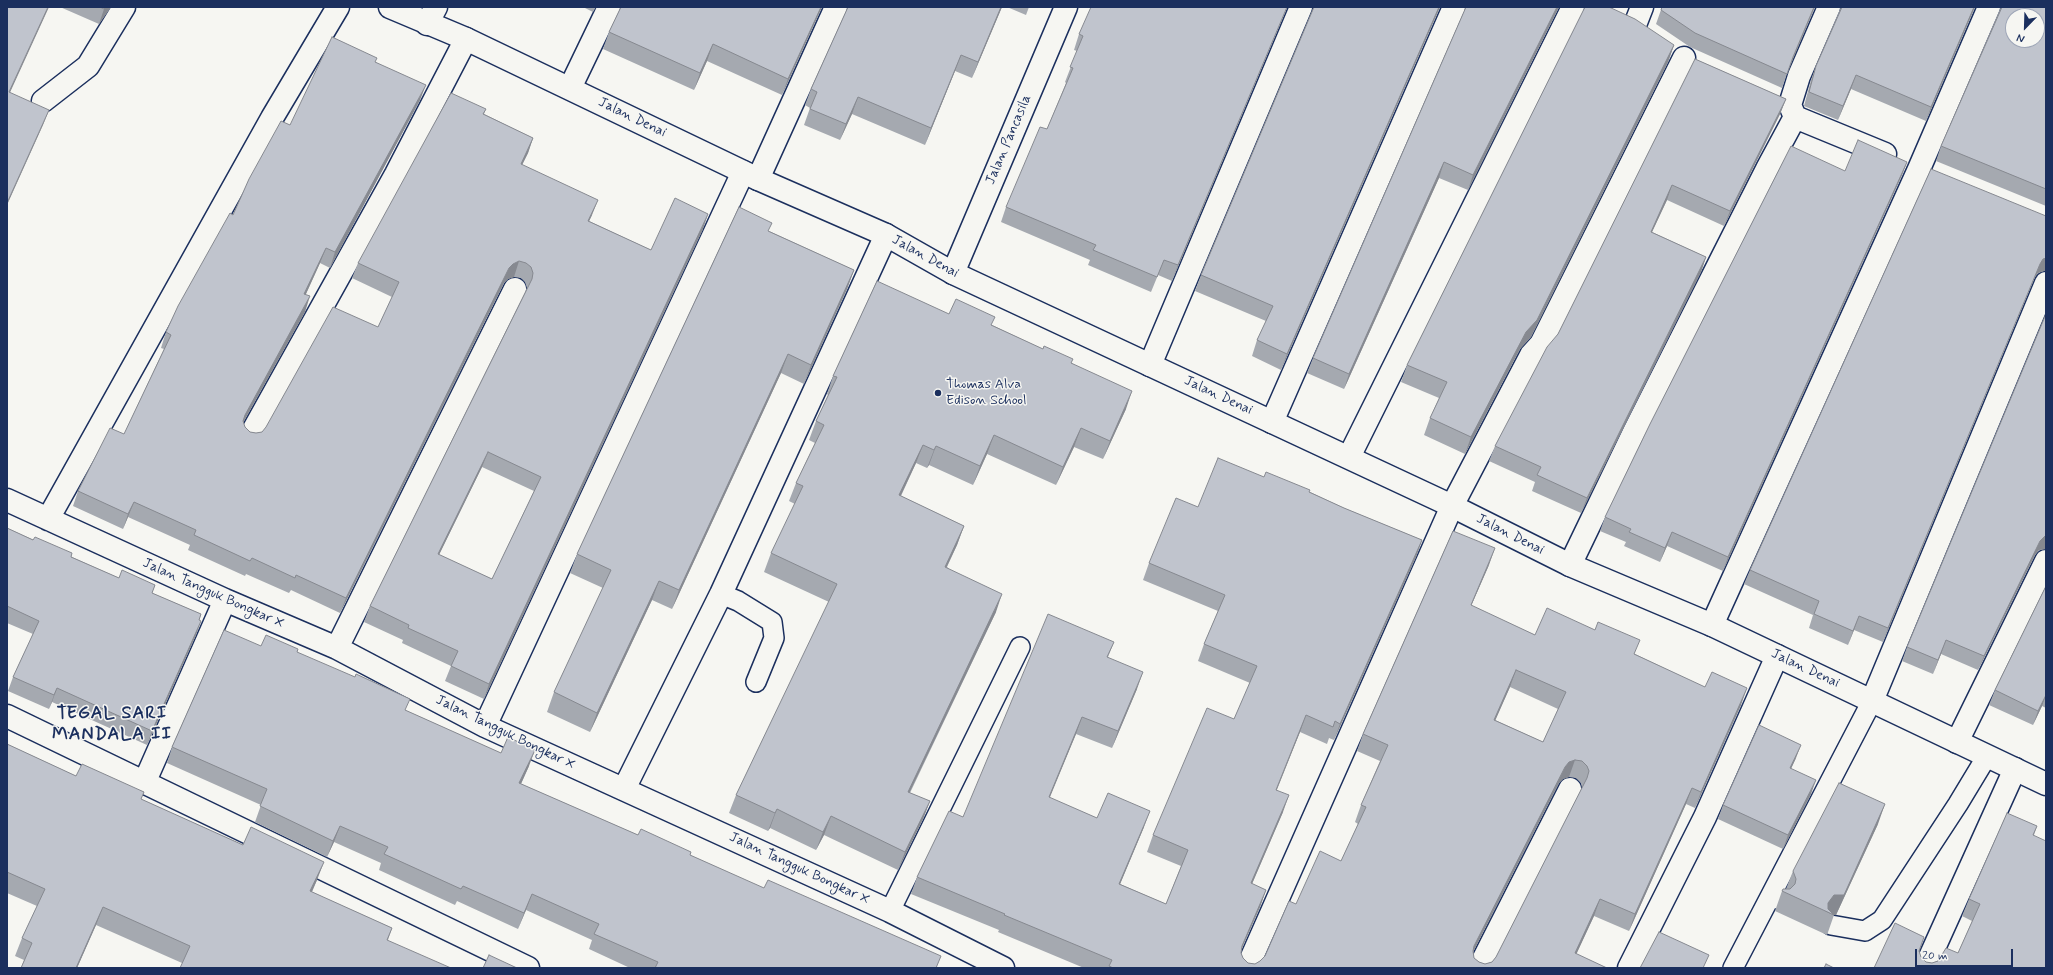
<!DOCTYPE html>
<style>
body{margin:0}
#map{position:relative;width:2053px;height:975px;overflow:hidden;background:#f6f6f2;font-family:Mynerve,sans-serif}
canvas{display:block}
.frame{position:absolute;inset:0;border:8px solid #1b2f5e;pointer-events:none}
.north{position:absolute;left:2005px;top:8px;width:40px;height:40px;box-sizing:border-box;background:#f6f6f2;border:1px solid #9ea6b7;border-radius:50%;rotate:203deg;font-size:11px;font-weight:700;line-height:16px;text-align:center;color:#1b2f5e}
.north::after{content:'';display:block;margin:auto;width:14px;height:18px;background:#1b2f5e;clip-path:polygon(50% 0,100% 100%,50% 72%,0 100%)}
.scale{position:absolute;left:1915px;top:949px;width:98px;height:18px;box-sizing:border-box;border:2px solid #1b2f5e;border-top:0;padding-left:5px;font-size:12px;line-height:14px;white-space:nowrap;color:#1b2f5e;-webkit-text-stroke:3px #f6f6f2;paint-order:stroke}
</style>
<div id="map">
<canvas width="2053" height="975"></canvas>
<div class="frame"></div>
<div class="north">N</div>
<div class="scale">20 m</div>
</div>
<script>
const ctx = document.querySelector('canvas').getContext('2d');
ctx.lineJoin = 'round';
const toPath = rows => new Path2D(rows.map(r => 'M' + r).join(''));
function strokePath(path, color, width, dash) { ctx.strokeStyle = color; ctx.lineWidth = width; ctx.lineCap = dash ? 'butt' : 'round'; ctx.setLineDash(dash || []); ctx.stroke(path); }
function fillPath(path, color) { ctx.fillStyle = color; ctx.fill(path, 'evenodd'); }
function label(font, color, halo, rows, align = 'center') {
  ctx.font = font + ' Mynerve,sans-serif'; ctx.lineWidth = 3; ctx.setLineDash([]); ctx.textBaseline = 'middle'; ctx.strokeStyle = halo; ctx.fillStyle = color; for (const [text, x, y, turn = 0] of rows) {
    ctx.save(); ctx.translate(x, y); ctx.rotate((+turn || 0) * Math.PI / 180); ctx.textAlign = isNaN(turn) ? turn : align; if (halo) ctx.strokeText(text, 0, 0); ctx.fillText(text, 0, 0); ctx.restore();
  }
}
const lane = toPath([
 [721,594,738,601,772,622,774,638,756,682],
 [1778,899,1771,895,1872,701],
 [890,911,1020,647],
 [1831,925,1865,931,1882,920,1958,804,1987,756],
 [1733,968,1771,895]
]);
const street = toPath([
 [427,24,436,7],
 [1635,25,1642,7],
 [570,88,609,7],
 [43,101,88,66,124,7],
 [1795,117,1885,154],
 [758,179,836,7],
 [953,273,1066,7],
 [1150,365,1301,7],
 [1272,422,1454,7],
 [250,436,396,174,466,39],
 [1349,457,1573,7],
 [7,500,225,600,337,648,485,726,890,911,1003,968],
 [48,519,272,118,338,7],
 [1570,565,1634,432,1768,167,1795,117,1790,105,1799,76,1829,7],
 [1712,625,1919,169,1989,7],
 [337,648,515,289],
 [1872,701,2046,283],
 [7,716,528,968],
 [485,726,743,172],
 [1957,742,2046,561],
 [145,781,225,600],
 [624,789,721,594,886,235],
 [1247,968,1452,506,1531,355,1541,344,1684,58],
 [1479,968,1570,789],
 [1629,968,1705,817,1777,656],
 [1925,968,2015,769]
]);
const primary = toPath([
 [390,7,466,39,758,179,886,235,953,273,1452,506,1570,565,1712,625,2046,784]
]);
strokePath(lane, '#1b2f5e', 22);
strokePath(street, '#1b2f5e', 25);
strokePath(primary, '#1b2f5e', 25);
strokePath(lane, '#f6f6f2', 19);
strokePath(street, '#f6f6f2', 22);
strokePath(primary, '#f6f6f2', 22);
fillPath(toPath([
 [60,7,111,7,99,24],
 [583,7,596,7,593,12],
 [621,7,822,7,782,95,707,61,694,90,603,49,609,32],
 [1002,7,972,78,955,71,925,145,852,114,840,140,804,125,810,108,805,105,811,89],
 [1007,7,1029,7,1026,15],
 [1287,7,1172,281,1158,275,1151,292,1088,265,1090,260,1001,222,1006,207,1047,129,1066,83,1065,82,1077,51,1074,50,1079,34],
 [1313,7,1440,7,1281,370,1252,356,1257,340,1266,321,1195,291,1201,275,1313,9],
 [1466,7,1559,7,1468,190,1439,178,1344,389,1307,373,1313,358],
 [1662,7,1790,65,1782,88,1690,47,1656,24],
 [1841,7,1975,7,1926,121,1851,89,1838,120,1804,106,1811,80,1816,66],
 [2001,7,2046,7,2046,206,1936,161,1941,146],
 [1674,45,1668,62,1531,337,1520,349,1465,454,1424,435,1430,418,1439,398,1401,382,1407,365],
 [1695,59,1786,99,1780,114,1724,226,1667,200,1652,232,1706,257,1701,272,1581,513,1532,491,1535,482,1489,461,1495,446,1558,334],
 [376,62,420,100,330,268,320,263,306,294,305,312,243,422,245,427,250,432,256,433,262,432,378,327,392,297,352,278,358,263,486,109,484,114,533,138,528,153,522,165,592,215,589,221,651,250,703,229,484,699,445,681,451,666,402,643,403,640,364,622,370,606,527,288,525,282,521,278,514,277,508,279,504,283,340,613,291,590,289,593,246,574,245,576,188,550,190,545,128,517,123,529,73,506,78,491,124,434,164,349,161,348,166,332,233,215,290,125],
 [482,467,534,491,492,579,439,555],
 [1907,162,1902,175,1723,571,1667,546,1660,562,1624,546,1626,542,1600,531,1605,517,1845,171],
 [2046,216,2046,271,2044,271,2038,273,2034,278,1883,642,1854,630,1848,645,1809,628,1813,615,1744,584,1750,570],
 [769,231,854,270,847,289,804,384,781,373,672,609,652,600,590,732,547,712,554,692,603,588,570,573,577,554],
 [949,314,992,325,1072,363,1126,409,1103,459,1074,447,1056,485,987,454,973,485,929,465,927,468,916,463,901,496,964,526,957,545,947,567,996,612,910,793,930,801,923,819,898,870,824,835,816,850,770,828,768,831,729,813,736,795,829,602,764,572,771,553,795,504,789,501,796,483,815,443,809,440,816,421,828,395,827,394,833,376],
 [2046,314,2046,549,2039,550,2035,555,1978,670,1941,654,1933,674,1902,661,1907,647],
 [1310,492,1344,508,1422,540,1416,557,1334,740,1329,738,1327,744,1300,732,1276,790,1283,812,1252,884,1266,890,1260,907,1241,951,1241,953,1243,958,1248,963,1255,964,1260,961,1265,956,1296,904,1341,861,1358,824,1355,822,1361,805,1380,761,1357,751,1363,734,1489,565,1471,606,1535,635,1635,654,1741,705,1695,808,1686,804,1629,931,1594,916,1576,954,1607,968,1084,968,998,932,999,930,911,894,917,877,963,817,1114,642,1108,657,1137,689,1112,748,1076,734,1049,798,1097,818,1144,827,1120,884,1166,904,1181,866,1147,852,1153,835,1234,719,1250,683,1198,661,1204,644,1218,611,1143,580,1149,563,1198,507],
 [1510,687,1558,709,1543,742,1495,720],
 [1569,777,1576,778,1581,783,1582,788,1496,957,1492,962,1485,964,1479,962,1474,958,1473,952,1559,783,1563,779],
 [7,528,119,578,155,585,152,593,201,614,199,621,196,635,147,745,52,702,49,709,8,691,13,677,33,634,7,623],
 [2046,586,2046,708,2042,706,2033,725,1989,705,1995,690],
 [261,646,297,652,405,710,529,766,521,784,638,835,690,855,937,968,630,968,589,949,592,940,526,910,518,929,457,901,455,905,379,870,381,863,334,842,327,857,255,822,261,805,167,763,172,747],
 [7,744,76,776,144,792,141,799,317,880,312,892,392,928,388,940,182,963,96,925,77,968,21,968,24,960,15,956,22,938,37,906,7,893],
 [1796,758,1791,768,1811,794,1783,849,1718,819,1723,805],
 [1878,824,1836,915,1834,915,1827,935,1775,911,1782,891,1786,889,1793,871],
 [2037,826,2034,835,2046,968,1874,968,1919,951,1921,957,1926,962,1932,963,1958,953,1972,921,1962,916,1969,899]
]), '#a5a9b0');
fillPath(toPath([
 [48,7,49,7,7,99,9,92],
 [106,7,111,7,99,24,104,9],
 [821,7,822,7,782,95,788,79],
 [1001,7,1002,7,972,78,978,62],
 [1287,7,1172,281,1178,265],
 [1439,7,1440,7,1281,370,1287,354],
 [1557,7,1559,7,1468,190,1473,175],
 [1814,7,1815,7,1788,71,1793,57],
 [1974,7,1975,7,1926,121,1931,107],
 [713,44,707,61,694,90,700,73],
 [1674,45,1668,62,1531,337,1520,349,1465,454,1471,437],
 [961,55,955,71,925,145,931,128],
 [1856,75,1851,89,1838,120,1843,106],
 [426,85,420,100,330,268,335,252],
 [858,97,852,114,840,140,846,124],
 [1786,99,1780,114,1724,226,1730,211],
 [49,110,43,125,7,205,7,203],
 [533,138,528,153,515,179,521,164],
 [1444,162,1439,178,1344,389,1349,374],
 [1907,162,1902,175,1723,571,1728,557],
 [1672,185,1667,200,1645,247,1651,232],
 [598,200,592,215,582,236,588,221],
 [708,214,703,229,484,699,489,684],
 [326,248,320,263,299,309,304,294],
 [1706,257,1701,272,1581,513,1587,498],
 [2046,258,2046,271,2044,271,2038,273,2034,278,1883,642,1888,628,2040,264,2043,259],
 [519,261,514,277,508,279,504,283,340,613,346,598,509,268,513,264],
 [854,270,847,289,804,384,811,365],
 [310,296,305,312,239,430,245,415],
 [788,354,781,373,672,609,679,590],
 [1132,391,1126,409,1103,459,1110,441],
 [1081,428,1074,447,1056,485,1063,467],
 [994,435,987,454,973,485,980,466],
 [923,445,916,463,892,514,899,495],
 [936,446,929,465,927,468,934,450],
 [488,452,482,467,432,569,438,554],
 [134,502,128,517,123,529,128,514],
 [964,526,957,545,938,585,945,567],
 [1672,532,1667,546,1660,562,1665,548],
 [2045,536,2046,536,2046,545,2045,549,2039,550,2035,555,1978,670,1984,656,2040,541],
 [1422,540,1416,557,1334,740,1340,724],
 [1495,548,1489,565,1464,622,1471,605],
 [659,581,652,600,590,732,597,713],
 [1002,594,996,612,901,810,908,792],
 [1859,616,1854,630,1848,645,1853,631],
 [201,621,196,635,147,745,152,731],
 [1946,640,1941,654,1933,674,1938,660],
 [1516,670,1510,687,1488,737,1494,720],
 [1143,672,1137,689,1112,748,1118,731],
 [57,688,52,702,49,709,54,695],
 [1747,688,1741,705,1695,808,1701,792],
 [2046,695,2042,706,2033,725,2038,711],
 [1306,715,1300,732,1270,807,1276,790],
 [1082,717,1076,734,1043,814,1049,797],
 [1801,745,1796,758,1785,782,1790,768],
 [535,750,529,766,514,799,519,783],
 [1575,760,1569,777,1563,779,1559,783,1468,962,1474,946,1565,767,1569,762],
 [1816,780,1811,794,1783,849,1788,835],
 [1692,788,1686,804,1629,931,1635,914],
 [1289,795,1283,812,1245,900,1251,883],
 [930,801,923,819,898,870,905,852],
 [1885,804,1878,824,1836,915,1833,915,1825,911,1828,903],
 [777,809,770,828,768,831,775,813],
 [1150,811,1144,827,1113,901,1119,884],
 [831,816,824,835,816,850,823,832],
 [340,826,334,842,327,857,333,841],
 [324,862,317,880,304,909,310,891],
 [1266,890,1260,907,1235,963,1242,946],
 [532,894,526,910,518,929,524,913],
 [1600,899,1594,916,1570,968,1575,953],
 [103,907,96,925,77,968,76,968]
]), '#868990');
const building = toPath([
 [7,7,48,7,9,92,49,110,7,203,7,7],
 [100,7,106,7,104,9,100,7],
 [621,7,821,7,788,79,713,44,700,73,609,32,621,7],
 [848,7,1001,7,978,62,961,55,931,128,858,97,846,124,810,109,817,92,811,89,848,7],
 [1091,7,1287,7,1178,265,1164,260,1157,277,1093,250,1096,245,1006,207,1040,127,1047,129,1073,68,1070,67,1083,36,1079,34,1091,7],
 [1314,7,1439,7,1287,354,1257,340,1273,306,1201,275,1314,7],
 [1466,7,1557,7,1473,175,1444,162,1349,374,1313,358,1466,7],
 [1585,7,1609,7,1635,19,1674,45,1537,320,1526,332,1471,437,1430,418,1447,382,1407,365,1585,7],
 [1662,7,1814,7,1793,57,1787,74,1695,33,1661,10,1662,7],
 [1842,7,1974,7,1931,107,1856,75,1843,106,1809,92,1816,66,1842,7],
 [2002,7,2046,7,2046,189,1941,146,2002,7],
 [2013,16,2037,16,2037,40,2013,40,2013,16],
 [332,37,377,58,375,62,426,85,335,252,326,248,304,294,310,296,245,415,243,421,245,427,250,432,256,433,262,432,266,427,333,307,378,327,399,282,358,263,451,93,486,109,483,114,533,138,521,164,598,200,588,221,651,250,675,198,708,214,489,684,451,666,458,651,408,628,409,625,370,606,532,279,533,273,531,267,526,263,519,261,513,264,509,268,346,598,296,575,295,578,252,558,250,561,194,535,196,530,134,502,128,514,78,491,110,428,124,434,171,335,166,332,178,306,230,213,233,215,249,179,281,121,290,125,332,37],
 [488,452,541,477,492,579,438,554,488,452],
 [1695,59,1786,99,1730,211,1672,185,1651,232,1706,257,1587,498,1537,475,1541,467,1495,446,1547,347,1558,334,1695,59],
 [1858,140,1907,162,1728,557,1672,532,1665,548,1629,532,1631,529,1605,517,1650,424,1791,146,1845,171,1858,140],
 [1931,169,2046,216,2046,258,2043,259,2040,264,1888,628,1859,616,1853,631,1814,614,1819,601,1750,570,1931,169],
 [739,207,772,223,768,231,854,270,811,365,788,354,679,590,659,581,597,713,554,692,611,570,577,554,739,207],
 [877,281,949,314,956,299,995,317,991,325,1043,349,1044,346,1073,359,1071,363,1132,391,1110,441,1081,428,1063,467,994,435,980,466,936,446,934,450,923,445,899,495,964,526,945,567,1002,594,908,792,930,801,905,852,831,816,823,832,777,809,775,813,736,795,837,584,771,553,803,486,796,483,824,425,816,421,837,377,833,376,877,281],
 [2046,314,2046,536,2045,536,2040,541,1984,656,1946,640,1938,660,1907,647,2046,314],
 [1218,458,1264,477,1266,472,1310,490,1309,492,1344,508,1422,540,1340,724,1335,721,1333,727,1306,715,1276,790,1289,795,1251,883,1266,890,1242,946,1241,953,1243,958,1248,963,1255,964,1260,961,1265,956,1289,901,1296,904,1320,851,1341,861,1366,807,1361,805,1388,745,1363,734,1453,531,1495,548,1471,605,1535,635,1547,608,1595,630,1598,622,1640,640,1634,654,1705,687,1712,672,1747,688,1701,792,1692,788,1635,914,1600,899,1575,953,1607,968,1113,968,1109,966,1112,960,1004,915,1005,914,917,877,949,811,963,817,1048,614,1114,642,1107,657,1143,672,1118,731,1082,717,1049,797,1097,818,1108,793,1150,811,1119,884,1166,904,1188,850,1153,835,1207,708,1234,719,1257,666,1204,644,1225,595,1149,563,1176,498,1198,507,1218,458],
 [1516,670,1566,692,1543,742,1494,720,1516,670],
 [1575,760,1582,761,1587,766,1589,771,1587,778,1496,957,1492,962,1485,964,1479,962,1474,958,1473,951,1474,946,1565,767,1569,762,1575,760],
 [7,528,33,540,35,537,72,553,71,557,119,578,122,570,155,585,152,593,201,614,199,620,201,621,152,731,57,688,54,695,13,677,39,621,7,606,7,528],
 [2046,586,2046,695,2038,711,1995,690,2046,586],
 [224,630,261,646,266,635,298,649,297,652,355,677,356,674,410,699,405,710,501,753,508,737,535,750,519,783,638,835,641,829,691,852,690,855,764,888,768,880,941,956,936,968,655,968,658,962,594,934,599,924,532,894,524,913,463,886,461,889,384,854,388,847,340,826,333,841,260,806,267,789,172,747,224,630],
 [1759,725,1801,745,1790,768,1816,780,1788,835,1723,805,1759,725],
 [7,744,76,776,82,764,144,792,141,799,243,845,251,827,324,862,310,891,392,928,387,940,451,968,180,968,190,946,103,907,76,968,21,968,32,943,22,938,45,889,7,872,7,744],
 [1839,783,1885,804,1844,895,1834,895,1828,903,1828,909,1834,915,1782,891,1783,889,1790,889,1795,884,1796,879,1793,871,1839,783],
 [2007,813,2037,826,2033,835,2046,841,2046,968,1874,968,1895,923,1924,937,1919,951,1921,957,1926,962,1932,963,1938,961,1946,948,1958,953,1980,904,1969,899,2007,813],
 [1659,932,1709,955,1703,968,1640,968,1659,932],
 [489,955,517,968,483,968,489,955],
 [1826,964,1834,968,1824,968,1826,964]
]);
fillPath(building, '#c0c4cd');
strokePath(building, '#868990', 1);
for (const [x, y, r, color] of [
 [938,393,4,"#1b2f5e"]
]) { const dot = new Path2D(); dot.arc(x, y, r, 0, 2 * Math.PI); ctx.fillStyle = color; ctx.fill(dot); strokePath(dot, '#f6f6f2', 1.5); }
label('14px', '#1b2f5e', '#f6f6f2', [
 ["Jalan Denai",632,118,26],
 ["Jalan Pancasila",1009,140,-67],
 ["Jalan Denai",925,257,29],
 ["Jalan Denai",1218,396,25],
 ["Jalan Denai",1510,535,27],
 ["Jalan Tangguk Bongkar X",213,594,24],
 ["Jalan Denai",1805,669,25],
 ["Jalan Tangguk Bongkar X",505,733,26],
 ["Jalan Tangguk Bongkar X",799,869,25]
]);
label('14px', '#1b2f5e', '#f6f6f2', [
 ["Thomas Alva",946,385],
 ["Edison School",946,401]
], 'left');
ctx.letterSpacing = '1px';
label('bold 18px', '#1b2f5e', '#f6f6f2', [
 ["TEGAL SARI",112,714],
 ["MANDALA II",112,735]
]);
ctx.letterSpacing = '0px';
</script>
